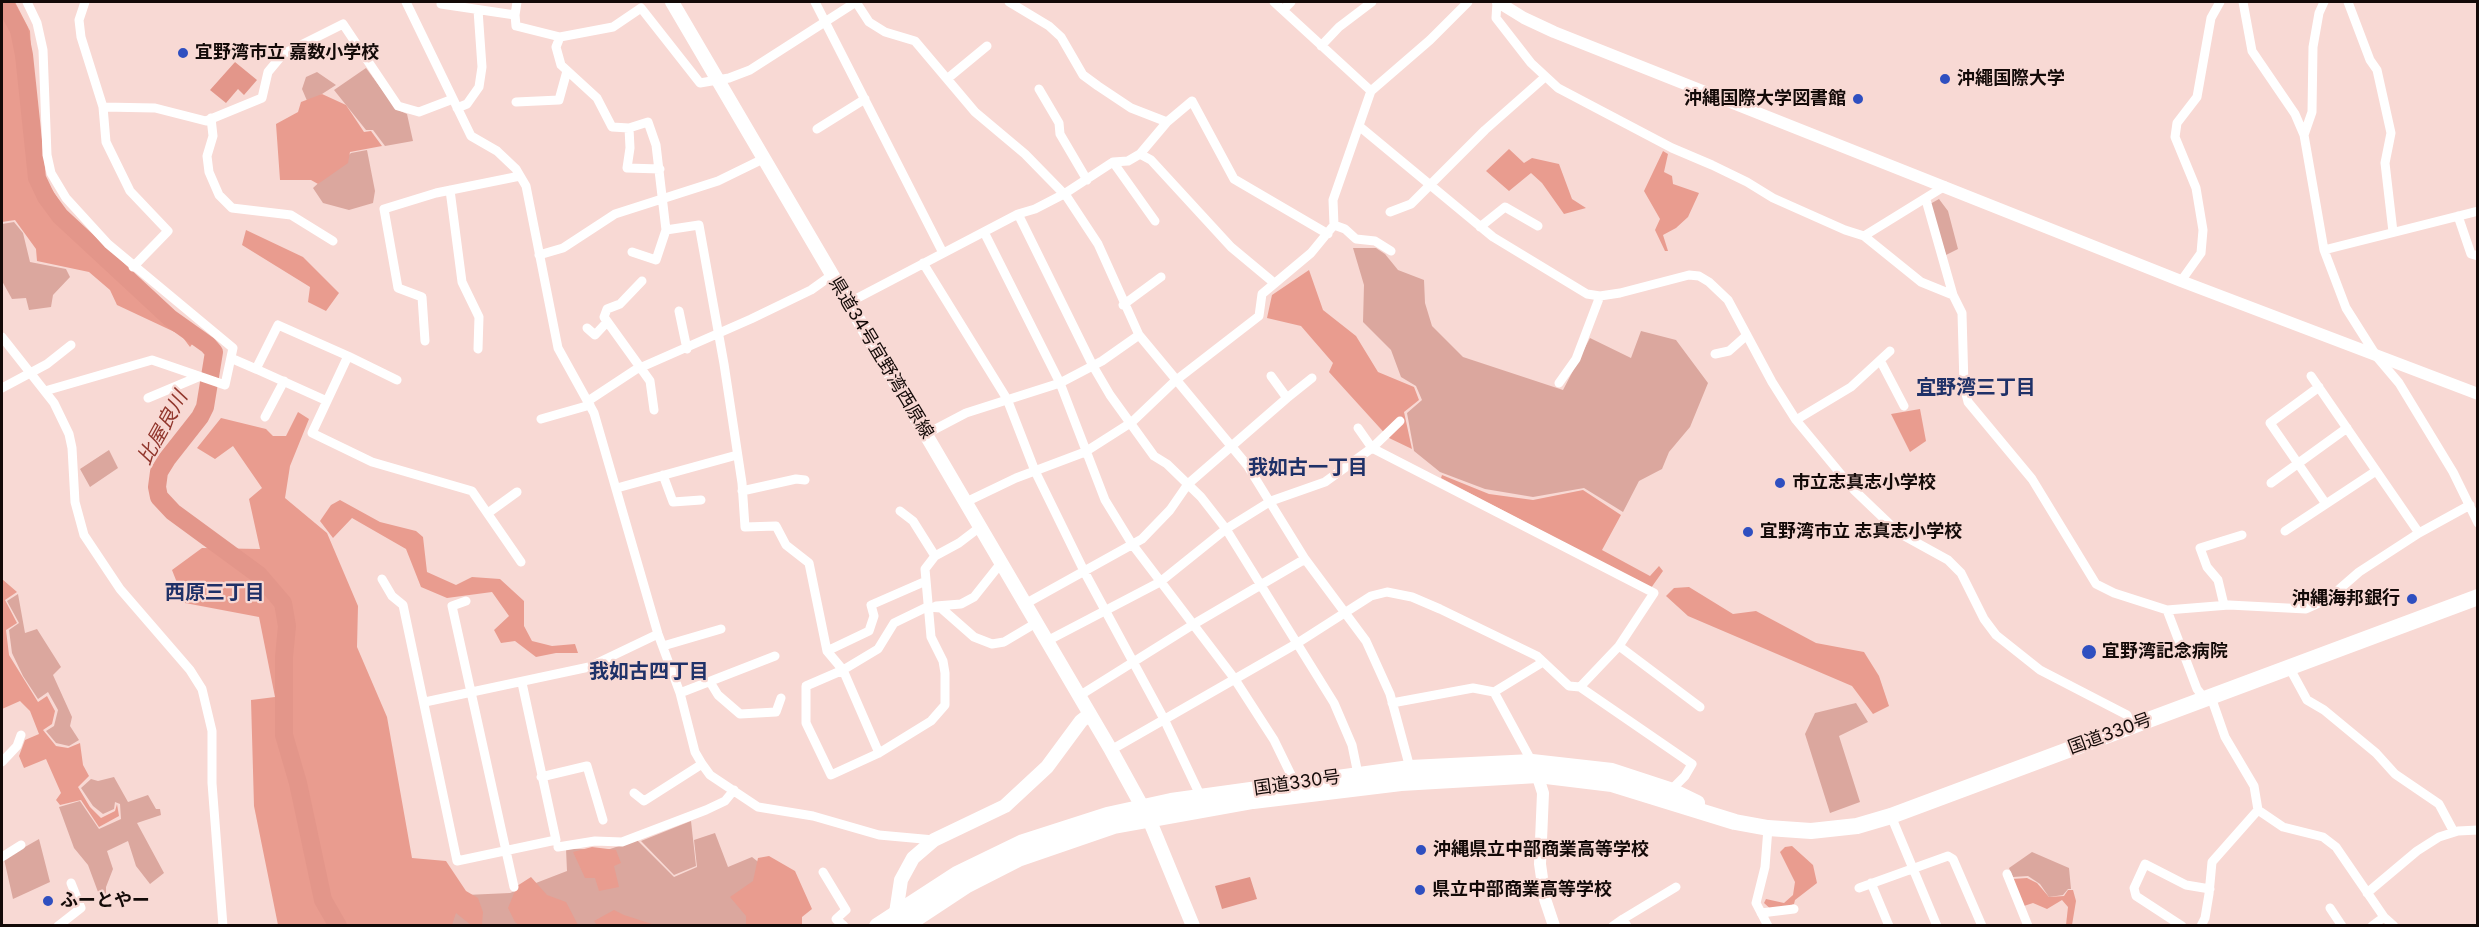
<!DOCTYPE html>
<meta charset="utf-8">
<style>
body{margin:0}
#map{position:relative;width:2479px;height:927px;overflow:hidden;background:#f8d9d4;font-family:Inter,sans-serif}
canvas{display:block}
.frame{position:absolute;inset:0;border:3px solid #130a08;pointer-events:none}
</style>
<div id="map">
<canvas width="2479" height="927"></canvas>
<div class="frame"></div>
</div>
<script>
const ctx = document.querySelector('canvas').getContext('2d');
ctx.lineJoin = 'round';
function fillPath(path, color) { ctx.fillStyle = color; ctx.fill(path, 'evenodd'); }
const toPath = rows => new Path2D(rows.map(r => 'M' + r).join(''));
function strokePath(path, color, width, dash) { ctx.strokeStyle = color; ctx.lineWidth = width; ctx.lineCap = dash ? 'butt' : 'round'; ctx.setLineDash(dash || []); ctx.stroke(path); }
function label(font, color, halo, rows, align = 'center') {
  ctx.font = font + ' Inter,"Noto Sans JP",sans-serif'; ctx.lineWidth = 4.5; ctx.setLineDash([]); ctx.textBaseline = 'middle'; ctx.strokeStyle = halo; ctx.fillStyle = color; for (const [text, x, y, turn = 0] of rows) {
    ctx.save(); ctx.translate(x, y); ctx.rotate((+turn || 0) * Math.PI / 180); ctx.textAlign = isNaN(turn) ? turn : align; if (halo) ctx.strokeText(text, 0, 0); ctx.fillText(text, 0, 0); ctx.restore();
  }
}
fillPath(toPath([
 [366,68,396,109,407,114,413,141,385,146,373,130,366,130,334,90],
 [317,72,336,85,308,103,302,89,306,77],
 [367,150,375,191,373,203,349,210,323,203,313,188,351,153],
 [1939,199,1948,211,1958,249,1946,255,1930,204],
 [14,222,23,233,30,262,66,269,70,277,53,295,51,307,29,310,26,298,12,299,2,281,2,224],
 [1353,248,1376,248,1385,254,1398,270,1424,280,1425,303,1432,326,1463,357,1563,390,1590,338,1631,358,1641,331,1676,340,1708,383,1690,427,1669,452,1662,469,1639,481,1623,512,1584,488,1533,497,1485,489,1440,472,1414,451,1407,413,1422,400,1416,386,1401,377,1391,350,1363,322,1364,285],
 [109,450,118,468,90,487,80,469],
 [18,594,25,633,37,629,61,667,53,675,72,717,70,726,79,740,69,746,56,743,46,731,54,726,58,710,48,692,38,699,23,676,12,653,9,630,19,623,7,601],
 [1856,703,1868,722,1839,736,1860,802,1830,813,1805,734,1815,713],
 [114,777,128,802,148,795,156,809,160,809,161,815,137,823,164,873,150,884,136,866,128,841,107,851,113,869,106,887,106,898,101,900,88,865,74,848,59,807,80,801,99,829,121,819,120,804,115,802,114,809,103,814,93,806,81,788,91,779,98,781],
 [691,821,696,866,674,875,641,841],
 [715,833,728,867,752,857,795,891,799,926,437,926,466,895,510,893,567,871,566,849,610,849,637,840,674,877,697,867,694,840],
 [39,839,50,882,13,899,4,859],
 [2032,852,2069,868,2071,889,2068,889,2063,895,2049,897,2040,884,2028,876,2013,877,2009,868]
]), '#dba79e');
fillPath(toPath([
 [2,2,15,2,30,31,38,167,70,218,136,284,199,335,190,347,181,335,117,305,110,290,89,272,37,261,36,249,15,220,2,222],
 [322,94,346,105,364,132,371,131,382,146,350,152,348,163,318,184,311,180,280,180,276,124,298,112,301,102],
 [1509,149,1524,163,1532,158,1559,164,1572,199,1586,208,1564,214,1542,183,1531,173,1509,191,1486,171],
 [1663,151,1668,154,1664,172,1672,176,1673,184,1699,193,1688,217,1676,228,1663,235,1668,251,1665,251,1655,230,1660,219,1644,191],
 [246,230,303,257,339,293,326,311,308,302,310,287,242,245],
 [1309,270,1323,310,1356,336,1378,372,1414,387,1419,400,1404,412,1412,449,1389,438,1329,372,1333,363,1301,326,1267,318,1272,295],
 [1920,409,1926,441,1910,452,1891,414],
 [298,412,309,419,290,466,285,498,327,533,358,606,357,647,387,717,412,858,446,861,466,891,478,898,483,912,482,925,471,925,456,913,452,925,278,925,254,806,251,700,275,697,259,617,185,603,172,570,202,548,260,549,249,499,262,488,233,446,215,459,197,448,221,418,266,429,273,436,286,436],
 [1442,475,1489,494,1533,500,1583,490,1621,515,1602,550,1650,576,1659,566,1663,571,1651,588,1441,478],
 [340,500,380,522,416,531,423,537,427,572,456,585,472,577,500,579,524,601,524,626,532,641,552,646,575,644,578,653,556,653,536,657,515,641,501,643,494,630,509,616,492,592,447,598,421,587,406,549,352,518,333,538,320,521,331,505],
 [2,579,17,592,5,600,17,623,6,630,9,655,38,702,47,696,55,711,52,724,43,730,56,746,68,748,80,743,83,765,89,776,78,787,90,807,101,818,115,811,117,804,119,816,99,827,81,800,60,805,56,800,61,793,46,759,24,768,19,756,25,740,39,734,30,711,20,701,2,709],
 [1689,587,1733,614,1756,611,1816,643,1864,652,1879,676,1889,706,1873,714,1852,686,1688,616,1666,596,1674,588],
 [1792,846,1813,865,1817,883,1795,900,1794,904,1774,912,1764,903,1766,899,1784,903,1793,895,1795,882,1780,852,1785,847],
 [592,847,616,850,621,863,614,866,619,887,599,891,595,878,585,878,573,852],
 [769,856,795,871,812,909,802,917,802,925,746,925,746,916,730,897,753,881,758,858],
 [531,877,547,895,566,902,578,925,519,925,515,922,508,908,517,886],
 [2027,878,2037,883,2049,897,2064,896,2068,890,2073,890,2076,901,2072,925,2066,925,2068,907,2062,900,2047,909,2033,903,2024,906,2012,879],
 [614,910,624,915,655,925,597,925,594,921]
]), '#e99c8f');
fillPath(toPath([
 [235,62,257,80,244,95,238,89,226,103,210,90],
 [1250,877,1257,899,1222,909,1215,886]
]), '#e3968a');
strokePath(toPath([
 [4,2,19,30,24,55,37,178,46,197,60,216,170,318,208,345,214,352,205,407,200,417,167,459,159,472,157,487,159,497,173,512,259,575,283,603,287,626,284,657,284,735,298,783,323,900,338,926]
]), '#e3968a', 18);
strokePath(toPath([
 [27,2,37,23,43,50,47,155,51,173,66,198,108,244,233,348,225,385,152,360,45,391],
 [85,2,79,20,81,37,103,107,106,142,130,191,168,231,133,267],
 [406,2,471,136,497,151,516,169,526,186,558,348,594,413,658,634,680,693,695,752,702,764,710,775,758,807,813,816,879,835,934,840],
 [442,2,441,4,515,15,516,26,560,37,613,27,641,8,700,83,729,78,750,70,856,2],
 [815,2,943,253],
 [856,2,869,22,885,32,915,41,975,112,1025,154,1067,197,1098,244,1139,335,1247,465,1305,559,1366,641,1390,694,1410,768],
 [1009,2,1049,26,1061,37,1083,75,1098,86,1131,108,1167,122],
 [1274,2,1371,91],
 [1497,2,1496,18,1531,63,1558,88,1672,148,1712,165,1747,182,1773,198,1845,230,1864,236,1945,186],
 [2243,2,2252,51,2295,114,2304,135,2324,250,2346,308,2377,357,2399,383,2453,472,2478,523],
 [2348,2,2370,60,2377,70,2391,133,2385,163,2393,232],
 [1283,10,1291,2],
 [515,15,517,2],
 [560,37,556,47,561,65,597,98,612,127,629,128,648,122,656,145,666,230,699,225,724,364,742,483,745,527,776,526,786,545,809,563,827,651],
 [1321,46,1339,27,1372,2],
 [947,79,987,46],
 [1039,89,1059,123,1060,134,1087,180],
 [516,102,559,100,567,71],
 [103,107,155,108,206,121,262,98,268,72,283,54,343,24,398,106,419,112,453,99],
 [457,108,467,104,479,87,482,67,478,10],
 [211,118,213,136,207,156,209,172,219,195,232,208,291,215,333,241],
 [1359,126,1493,237,1587,294,1600,296,1620,293,1689,275,1699,276,1709,282,1728,300,1772,382,1796,420,1854,490,1899,533,1948,560,1961,573,1984,619,1996,635,2040,670,2127,715,2132,726],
 [629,128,630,148,627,168,660,169],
 [817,129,865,99],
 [2304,135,2312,112,2313,47,2319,13,2324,2],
 [1140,154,1167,122,1192,101,1234,179,1328,234],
 [1113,162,1155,221],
 [450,190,462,282,479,317,478,349],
 [1926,200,1953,295,1962,313,1964,386,1968,402,2032,479,2096,584,2114,593,2167,610,2229,605,2306,609,2328,599,2359,572,2419,533,2470,505],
 [1390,212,1411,204,1485,130,1545,77],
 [1018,214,1093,366,1110,395,1154,456,1167,464,1201,497,1226,529,1334,703,1352,745,1358,774],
 [2458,216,2471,254,2478,256],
 [1334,225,1345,229,1356,239,1375,241,1391,251],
 [1480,227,1505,207,1538,226],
 [984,232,1060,383,1105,500,1132,544,1234,678,1274,740,1295,783],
 [1864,236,1921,282,1953,295],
 [2324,250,2478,211],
 [632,252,656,260,666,230],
 [539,255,563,248,615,214,718,181,763,159],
 [923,263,1007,399,1035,471,1085,573,1164,719,1201,797],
 [642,281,620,304,607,309,604,317,650,381,654,410],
 [2181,281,2201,253,2203,230,2196,188,2175,137,2177,123,2197,97,2211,18,2220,2],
 [848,303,1018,214,1035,209,1064,194,1113,162,1128,161,1140,154,1151,160,1231,247,1273,282],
 [1123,305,1161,277],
 [679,311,687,349],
 [587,328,595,335,607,322],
 [2,337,54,403,69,434,72,448,75,502,84,535,120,589,190,670,202,689,212,731,212,783,223,926],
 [425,341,422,297,398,288,384,209,436,193,520,176],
 [1715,354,1729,351,1747,335],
 [233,359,256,369,278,325,348,356],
 [1881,362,1904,406],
 [256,369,327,401],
 [2311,376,2419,533],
 [397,380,348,356,312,433,372,462,472,491,521,562],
 [1559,383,1576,359,1600,296],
 [2319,387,2270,423,2326,504],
 [2,388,47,364,71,345],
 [148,398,198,377],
 [1287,398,1312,378],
 [588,401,635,370,751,319,811,290,832,275],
 [265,417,284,381],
 [541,419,590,405],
 [1796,420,1851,387,1890,351],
 [1358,428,1372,448,1654,593,1619,646],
 [926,434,966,413,1060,383,1102,361,1139,335],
 [663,475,673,502,701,500],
 [2271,483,2347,428],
 [617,488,737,455],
 [742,491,796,479,805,480],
 [966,502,1016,478,1085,452,1132,422,1175,381,1259,316,1262,294,1311,253,1334,225,1333,200,1371,91,1430,40,1468,2],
 [900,511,913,521,935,556],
 [488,513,517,492],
 [2285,531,2376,471],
 [382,579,392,596,403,605,457,861,556,840,522,683],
 [926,581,871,605,874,616,869,631,827,651,843,670,879,753,931,721,945,705,945,673,943,661,931,637,925,569,935,556,959,543,980,527],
 [466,601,452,606,514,887],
 [1025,604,1142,539,1170,510,1188,484,1287,398,1271,376],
 [2224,605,2218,580,2207,567,2200,548,2242,535],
 [936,606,961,604,974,597,1001,563],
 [2167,610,2197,689,2205,699],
 [1047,641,1160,582,1226,529,1271,501,1325,482,1372,448,1400,421],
 [663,646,721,629],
 [2289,667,2307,700,2324,710,2376,753,2395,774,2439,804,2454,832],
 [710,682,718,695,740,714,776,712,781,698],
 [1580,687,1619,646,1700,707],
 [1494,692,1532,762],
 [680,693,775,656],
 [1079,696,1194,624,1305,559],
 [2211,697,2225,737,2254,786,2258,810,2283,827,2323,837,2336,847,2384,917,2394,926],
 [425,702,589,667,658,634],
 [1392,703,1473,688,1494,692,1543,662],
 [1111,750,1296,644,1371,596,1387,592,1412,597,1440,609,1537,656,1569,686,1580,687,1692,764,1685,776,1670,791],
 [879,753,831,775,806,723,806,686,843,670,878,649,894,623,927,607,941,608,974,637,992,644,1004,642,1036,623],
 [2,762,17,746,21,735],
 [541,777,587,766,603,820],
 [634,793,644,801,702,764],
 [1891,816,1937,926],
 [1768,828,1765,867,1756,903,1768,926],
 [558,847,595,841,622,842,706,810,725,801,734,790],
 [2,857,21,845],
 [823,872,846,910,836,919,844,926],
 [2007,874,2028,926],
 [1871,883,1889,926],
 [1859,888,1948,856,1953,859,1982,926],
 [2367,893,2417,851,2439,837,2458,831,2478,830],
 [2330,908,2342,926],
 [1761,913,1794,909],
 [1623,919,1676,887],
 [58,926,81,908,71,883],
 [1613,926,1623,919,1627,926],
 [2182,926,2136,896,2134,888,2145,864,2186,885,2210,889],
 [2201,926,2205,918,2209,894,2212,862,2258,810],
 [2372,926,2384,917]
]), '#fff', 9);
strokePath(toPath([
 [1498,2,1524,18,1554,32,2181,281,2478,394],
 [1536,771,1543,793,1540,864,1545,899,1554,926]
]), '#fff', 12);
strokePath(toPath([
 [672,2,1111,750,1149,819,1193,926],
 [894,926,901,880,913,858,934,840,1005,806,1047,767,1081,721,1090,714]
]), '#fff', 14);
strokePath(toPath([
 [877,926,957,874,1023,842,1107,815,1171,801,1410,768,1532,762,1612,771,1670,790,1697,803],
 [905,926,967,885,1018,859,1114,826,1253,801,1401,783,1538,775,1612,784,1735,822,1768,828,1811,831,1857,826,1891,816,2478,597]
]), '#fff', 16);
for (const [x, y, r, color] of [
 [183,53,6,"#2f4fc0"],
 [1945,79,6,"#2f4fc0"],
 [1858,99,6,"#2f4fc0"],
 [1780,483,6,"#2f4fc0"],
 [1748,532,6,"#2f4fc0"],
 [2412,599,6,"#2f4fc0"],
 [2089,652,8,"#2f4fc0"],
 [1421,850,6,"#2f4fc0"],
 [1420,890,6,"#2f4fc0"],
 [48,901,6,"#2f4fc0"]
]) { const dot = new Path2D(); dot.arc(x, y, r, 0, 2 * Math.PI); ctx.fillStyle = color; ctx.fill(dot); strokePath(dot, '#f8d9d4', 2); }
label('bold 18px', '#130a08', '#f8d9d4', [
 ["宜野湾市立 嘉数小学校",195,53],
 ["沖繩国際大学",1957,79],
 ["沖縄国際大学図書館",1846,99,"right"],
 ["市立志真志小学校",1792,483],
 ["宜野湾市立 志真志小学校",1760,532],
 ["沖縄海邦銀行",2400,599,"right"],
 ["宜野湾記念病院",2102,652],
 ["沖縄県立中部商業高等学校",1433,850],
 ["県立中部商業高等学校",1432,890],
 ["ふーとやー",60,901]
], 'left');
label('18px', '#130a08', '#f8d9d4', [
 ["県道34号宜野湾西原線",881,358,59],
 ["国道330号",2110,734,-20],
 ["国道330号",1297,783,-8]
]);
label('bold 20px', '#1f3168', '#f8d9d4', [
 ["宜野湾三丁目",1976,388],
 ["我如古一丁目",1308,468],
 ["西原三丁目",215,593],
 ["我如古四丁目",649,672]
]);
label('italic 20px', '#91362c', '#f8d9d4', [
 ["比屋良川",163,428,-61]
]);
</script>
